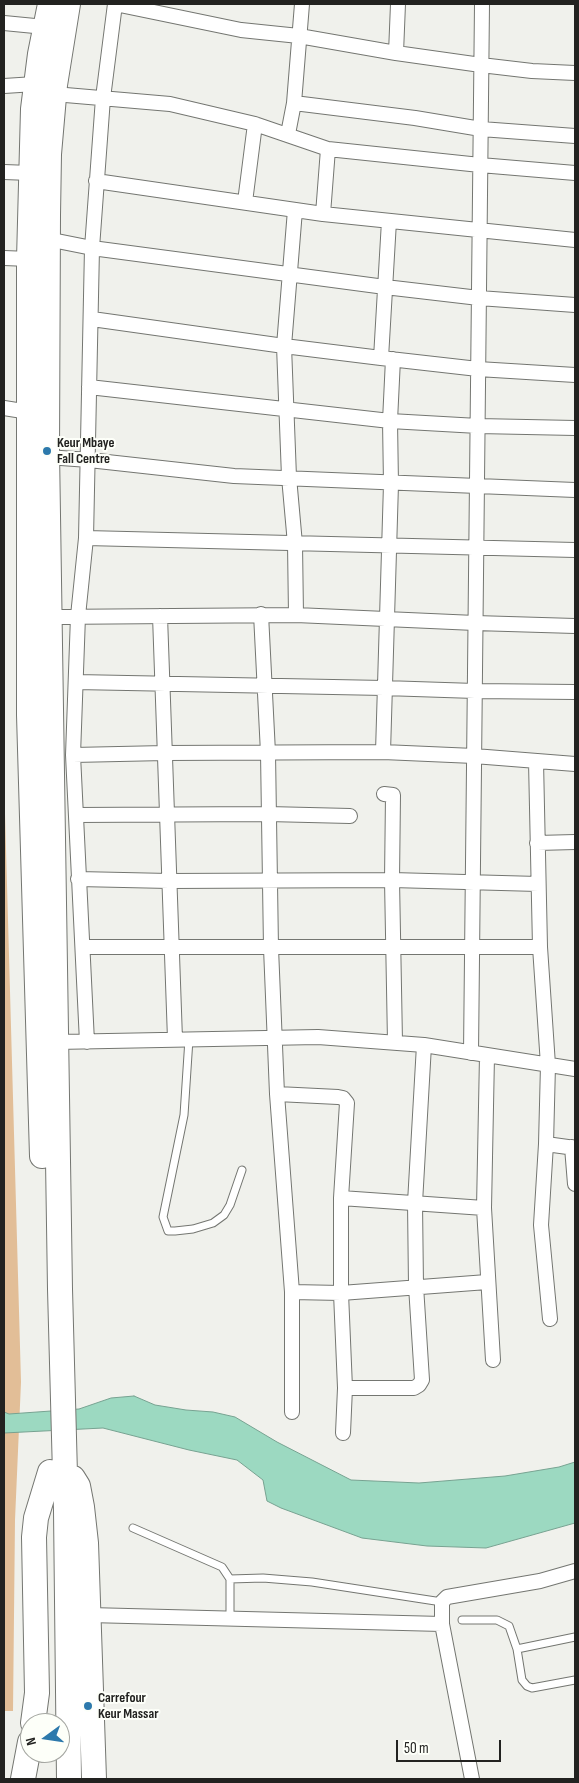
<!DOCTYPE html>
<style>
body{margin:0}
#map{position:relative;width:579px;height:1783px;overflow:hidden;background:#f0f1ec;font-family:"Sofia Sans Condensed",sans-serif}
canvas{display:block}
.frame{position:absolute;inset:0;border:5px solid #222220;pointer-events:none}
.north{position:absolute;left:20px;top:1713px;width:50px;height:50px;box-sizing:border-box;background:#fdfff9;border:1px solid #a5a7a2;border-radius:50%;rotate:256deg;font-size:14px;font-weight:700;line-height:20px;text-align:center;color:#222220}
.north::after{content:'';display:block;margin:auto;width:18px;height:22px;background:#2d79ac;clip-path:polygon(50% 0,100% 100%,50% 72%,0 100%)}
.scale{position:absolute;left:396px;top:1740px;width:105px;height:22px;box-sizing:border-box;border:2px solid #222220;border-top:0;padding-left:6px;font-size:15px;line-height:18px;white-space:nowrap;color:#222220;-webkit-text-stroke:4px #fdfff9;paint-order:stroke}
</style>
<div id="map">
<canvas width="579" height="1783"></canvas>
<div class="frame"></div>
<div class="north">N</div>
<div class="scale">50 m</div>
</div>
<script>
const ctx = document.querySelector('canvas').getContext('2d');
ctx.lineJoin = 'round';
function fillPath(path, color) { ctx.fillStyle = color; ctx.fill(path, 'evenodd'); }
const toPath = rows => new Path2D(rows.map(r => 'M' + r).join(''));
function strokePath(path, color, width, dash) { ctx.strokeStyle = color; ctx.lineWidth = width; ctx.lineCap = dash ? 'butt' : 'round'; ctx.setLineDash(dash || []); ctx.stroke(path); }
function label(font, color, halo, rows, align = 'center') {
  ctx.font = font + ' "Sofia Sans Condensed",sans-serif'; ctx.lineWidth = 4; ctx.setLineDash([]); ctx.textBaseline = 'middle'; ctx.strokeStyle = halo; ctx.fillStyle = color; for (const [text, x, y, turn = 0] of rows) {
    ctx.save(); ctx.translate(x, y); ctx.rotate((+turn || 0) * Math.PI / 180); ctx.textAlign = isNaN(turn) ? turn : align; if (halo) ctx.strokeText(text, 0, 0); ctx.fillText(text, 0, 0); ctx.restore();
  }
}
fillPath(toPath([
 [4,778,21,1382,15,1520,13,1711,4,1711]
]), '#e2be97');
const water = toPath([
 [134,1396,155,1405,186,1410,213,1412,235,1417,277,1442,351,1480,419,1483,505,1476,559,1467,575,1462,575,1523,486,1548,427,1546,362,1538,281,1508,267,1501,263,1480,237,1460,189,1450,103,1428,4,1433,4,1412,9,1414,79,1409,111,1398,134,1396]
]);
fillPath(water, '#9cd9c1');
strokePath(water, '#77a291', 1);
const service = toPath([
 [189,1039,184,1115,163,1217,168,1231,175,1231,193,1229,213,1223,224,1215,230,1205,242,1170],
 [133,1528,222,1567,230,1579,230,1619],
 [230,1579,263,1578,312,1582,442,1602],
 [462,1620,497,1620,509,1626,517,1649,522,1680,527,1686,532,1688,575,1680],
 [517,1649,575,1637]
]);
const minor = toPath([
 [115,4,241,30,299,36,396,53,481,65,532,71,575,73],
 [4,23,45,27],
 [396,53,398,4],
 [4,86,35,84],
 [54,94,170,104,255,124,328,149,480,165,575,173],
 [294,103,415,118,481,129,575,136],
 [288,134,294,103,302,4],
 [4,172,30,173],
 [96,181,323,214,575,240],
 [245,202,255,124],
 [295,210,284,346,289,477,295,544,296,615],
 [323,214,328,149],
 [47,239,92,248,385,287,479,298,575,305],
 [4,258,29,259],
 [92,319,284,346,381,358,478,369,575,375],
 [381,358,389,221],
 [89,387,390,421,478,426,575,428],
 [4,408,29,412],
 [47,457,89,460,234,476,575,490],
 [86,538,575,550],
 [261,614,268,753,271,948,277,1094,292,1292,292,1412],
 [160,616,175,1039],
 [50,617,296,615,475,623,575,626],
 [76,682,384,688,475,691,575,692],
 [383,752,391,484,390,421,393,359],
 [73,755,165,753,383,752,474,756,575,764],
 [536,761,540,947,548,1065,546,1144,541,1225,550,1319],
 [384,794,393,795,392,880,395,1042],
 [76,815,268,814,350,816],
 [537,843,575,842],
 [78,879,169,881,392,880,538,884],
 [83,947,540,947],
 [56,1042,318,1037,424,1045,575,1069],
 [87,1042,73,755,78,616,86,538,92,248,103,98,115,4],
 [471,1053,482,4],
 [487,1056,484,1208,493,1360],
 [277,1094,338,1097,343,1098,347,1103,341,1198,341,1293,345,1388,343,1433],
 [546,1144,575,1148],
 [572,1147,575,1184],
 [341,1198,484,1208],
 [292,1292,341,1293,487,1282],
 [345,1388,414,1388,419,1385,422,1380,416,1286,415,1203,424,1045],
 [89,1615,442,1624],
 [472,1779,442,1624,442,1602,447,1597,540,1581,575,1571]
]);
const trunk = toPath([
 [68,4,55,85,49,154,48,215,47,451,60,1289,66,1511,69,1779],
 [42,1156,29,715,29,259,33,109,40,54,50,4],
 [73,1478,78,1486,82,1507,86,1543,94,1779],
 [33,1723,37,1693,34,1537,36,1518,50,1472],
 [23,1779,30,1742]
]);
strokePath(service, '#747671', 9);
strokePath(minor, '#747671', 16);
strokePath(trunk, '#747671', 26);
strokePath(service, '#fff', 7);
strokePath(minor, '#fff', 14);
strokePath(trunk, '#fff', 24);
for (const [x, y, r, color] of [
 [47,451,5,"#2d79ac"],
 [88,1706,5,"#2d79ac"]
]) { const dot = new Path2D(); dot.arc(x, y, r, 0, 2 * Math.PI); ctx.fillStyle = color; ctx.fill(dot); strokePath(dot, '#fdfff9', 2); }
label('bold 14px', '#222220', '#fdfff9', [
 ["Keur Mbaye",57,443],
 ["Fall Centre",57,459],
 ["Carrefour",98,1698],
 ["Keur Massar",98,1714]
], 'left');
</script>
